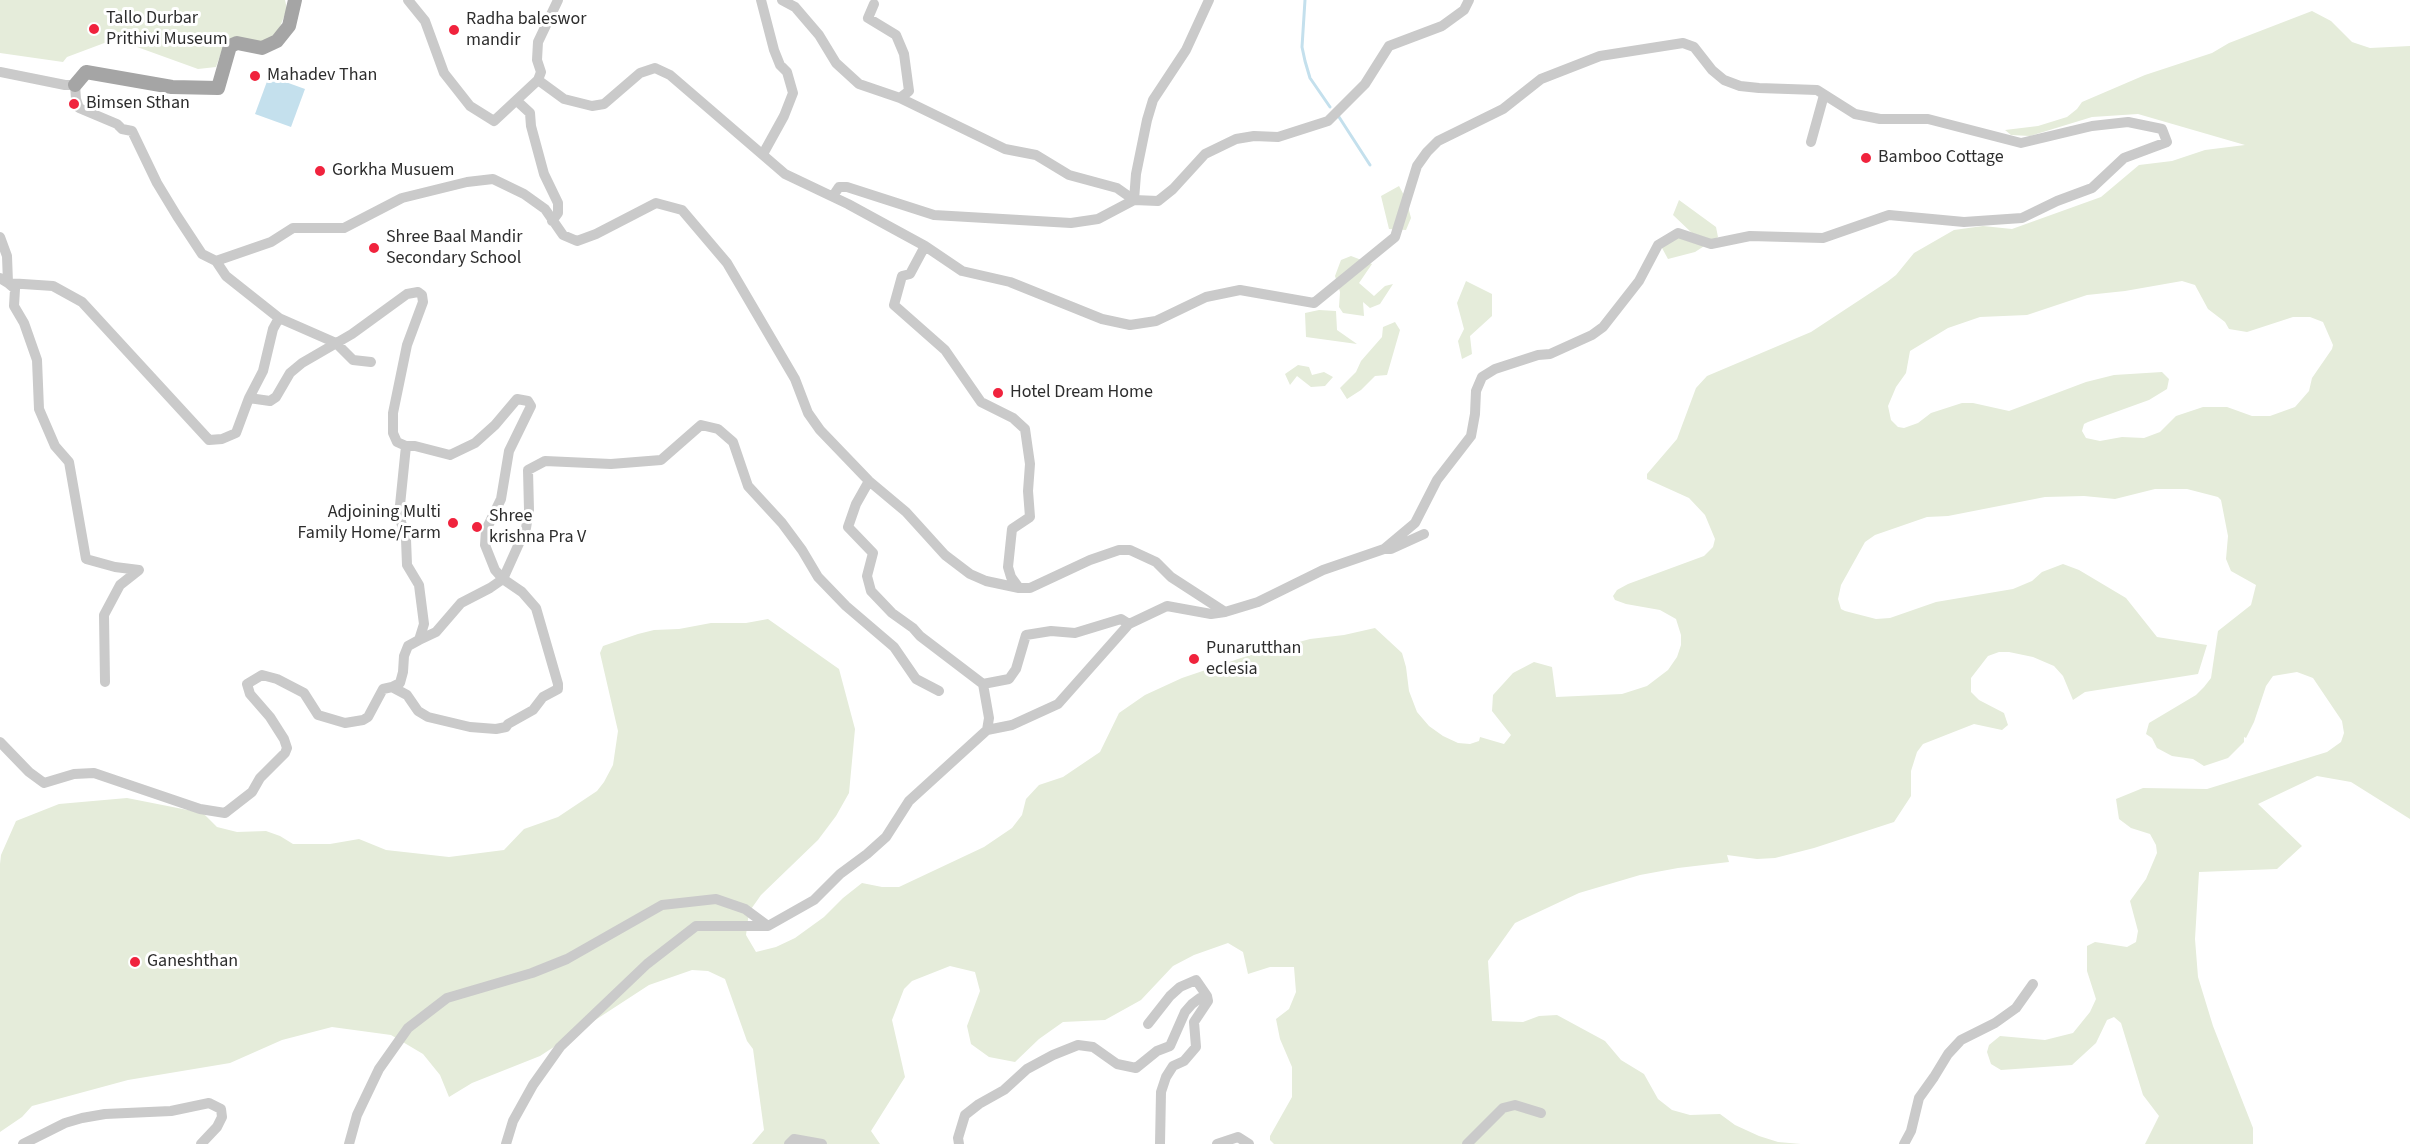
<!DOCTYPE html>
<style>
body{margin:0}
canvas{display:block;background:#fff}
</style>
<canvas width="2410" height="1144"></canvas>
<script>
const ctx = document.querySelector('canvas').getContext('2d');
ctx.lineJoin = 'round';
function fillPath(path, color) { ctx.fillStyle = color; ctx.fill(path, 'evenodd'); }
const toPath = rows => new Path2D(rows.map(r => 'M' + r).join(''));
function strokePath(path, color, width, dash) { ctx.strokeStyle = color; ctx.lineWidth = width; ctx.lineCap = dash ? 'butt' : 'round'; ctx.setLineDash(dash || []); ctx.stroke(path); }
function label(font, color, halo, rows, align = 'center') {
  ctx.font = font + ' "Source Sans 3",sans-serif'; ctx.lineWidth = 6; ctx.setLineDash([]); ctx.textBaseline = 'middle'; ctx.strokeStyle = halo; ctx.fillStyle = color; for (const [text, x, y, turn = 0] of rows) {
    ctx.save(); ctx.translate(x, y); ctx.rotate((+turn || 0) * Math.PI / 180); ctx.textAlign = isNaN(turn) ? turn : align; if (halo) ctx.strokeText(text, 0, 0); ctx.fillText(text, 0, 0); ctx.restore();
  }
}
fillPath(toPath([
 [0,0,285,0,287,9,279,29,266,43,226,39,216,67,198,69,115,39,67,57,63,62,0,53],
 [2312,11,2331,21,2352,42,2370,48,2410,46,2410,819,2351,782,2317,776,2258,804,2302,846,2277,869,2199,872,2195,939,2198,977,2213,1026,2253,1128,2253,1144,2145,1144,2159,1116,2143,1095,2121,1023,2114,1017,2107,1020,2096,1043,2072,1065,2001,1070,1991,1064,1987,1052,1989,1045,2000,1036,2045,1040,2073,1033,2090,1012,2096,999,2087,971,2087,946,2095,942,2127,947,2136,942,2138,931,2130,901,2146,879,2157,853,2156,845,2150,834,2131,828,2119,819,2116,799,2143,788,2207,789,2327,752,2341,742,2344,733,2342,721,2313,678,2297,672,2273,676,2266,686,2254,722,2246,738,2244,737,2244,742,2228,758,2204,766,2193,759,2172,756,2157,748,2152,738,2146,734,2149,723,2196,695,2204,687,2211,678,2218,631,2251,605,2256,585,2231,571,2226,559,2228,536,2221,500,2218,497,2187,489,2155,489,2115,499,2084,496,2045,497,1948,516,1927,517,1875,535,1865,542,1841,585,1838,599,1841,609,1845,611,1876,619,1890,618,1936,602,2013,589,2032,581,2042,572,2063,564,2079,570,2126,598,2157,637,2207,645,2198,674,2085,692,2073,700,2063,676,2054,666,2033,657,2009,652,1999,652,1988,656,1971,678,1971,692,1979,700,2004,713,2008,725,2002,730,1974,724,1923,744,1917,752,1911,771,1911,796,1894,822,1814,848,1775,858,1757,859,1727,855,1729,862,1678,868,1640,875,1579,893,1515,923,1488,961,1492,1021,1523,1022,1539,1016,1557,1015,1605,1041,1621,1060,1644,1074,1658,1099,1672,1110,1690,1115,1720,1114,1735,1125,1759,1136,1778,1142,1801,1144,1274,1144,1270,1140,1270,1136,1292,1097,1292,1067,1280,1039,1276,1019,1289,1009,1296,992,1294,967,1270,967,1248,974,1243,952,1228,943,1194,955,1173,966,1141,1000,1105,1020,1063,1022,1039,1039,1015,1062,989,1057,971,1044,967,1026,980,991,975,972,950,966,912,981,904,989,892,1020,905,1077,871,1131,880,1144,752,1144,764,1130,753,1049,747,1041,725,979,708,971,692,970,649,985,540,1056,472,1083,449,1097,440,1075,423,1054,391,1035,332,1027,282,1040,230,1063,128,1080,32,1106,22,1117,0,1132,0,864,1,855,16,821,59,804,127,798,203,813,217,827,237,832,266,831,280,836,293,844,330,844,359,839,386,850,449,857,504,850,524,829,558,817,597,791,604,782,613,765,618,731,600,653,603,646,638,634,654,630,679,629,711,623,746,623,768,619,839,669,855,729,849,793,836,816,818,840,761,895,749,912,746,935,756,952,776,947,795,938,824,917,843,898,862,883,882,887,899,887,984,847,1012,828,1022,815,1026,799,1039,785,1063,777,1100,752,1119,713,1145,695,1182,678,1244,657,1310,639,1344,635,1375,628,1402,653,1406,667,1409,691,1417,712,1429,726,1443,736,1458,743,1470,744,1479,741,1480,737,1504,744,1511,735,1492,711,1493,695,1513,673,1534,662,1552,667,1556,697,1622,694,1647,686,1668,670,1677,657,1681,645,1681,635,1676,619,1660,610,1626,604,1615,600,1613,596,1617,590,1628,584,1704,556,1713,547,1715,539,1705,515,1689,498,1647,479,1647,474,1677,439,1696,388,1707,376,1811,332,1887,282,1896,275,1914,253,1954,230,1983,226,2012,229,2101,197,2139,165,2172,161,2205,150,2245,145,2138,114,2092,117,2030,136,2011,135,2005,130,2038,126,2067,117,2077,109,2082,102,2145,75,2212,53,2229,43],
 [2182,281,2195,285,2208,309,2225,322,2229,329,2247,332,2293,317,2310,317,2323,322,2333,345,2332,349,2312,378,2309,391,2295,407,2270,416,2252,416,2227,407,2203,407,2176,416,2160,432,2144,438,2122,437,2100,441,2086,438,2082,431,2084,424,2088,422,2149,400,2167,389,2169,379,2162,372,2114,375,2086,382,2009,411,1973,403,1962,403,1931,413,1918,423,1904,428,1898,427,1891,420,1888,406,1896,387,1906,373,1910,351,1948,328,1980,317,2027,315,2087,295,2125,291],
 [1399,186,1406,199,1411,218,1406,230,1389,229,1381,196],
 [1679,200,1716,227,1718,237,1695,252,1668,259,1662,248,1673,238,1693,234,1673,215],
 [1351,256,1372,264,1359,283,1374,296,1385,286,1393,284,1380,304,1370,308,1363,302,1364,316,1343,313,1339,307,1340,292,1335,276,1341,260],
 [1466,281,1492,294,1492,316,1470,336,1472,354,1462,359,1458,341,1464,329,1457,303],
 [1319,310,1336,311,1337,330,1357,344,1306,337,1305,313],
 [1395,322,1400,330,1387,375,1375,376,1361,390,1347,399,1340,388,1356,372,1361,361,1382,337,1383,327],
 [1298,365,1309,367,1312,375,1324,372,1333,377,1325,386,1311,387,1297,376,1290,385,1285,374]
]), '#e5ecda');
fillPath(toPath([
 [269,76,305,89,291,127,255,114]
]), '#c4e0ed');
strokePath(toPath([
 [1305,0,1302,47,1305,61,1310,78,1330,107],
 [1339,117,1370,165]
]), '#c4e0ed', 3);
strokePath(toPath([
 [761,0,774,50,780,65,787,72,793,93,784,116,763,154],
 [782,0,795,7,819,35,836,63,859,84,900,98,1005,149,1036,155,1069,175,1117,188,1134,200],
 [874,4,868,18,896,35,904,54,909,91,900,98],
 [0,72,65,85,75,85,76,99,79,108,117,124,122,129,132,131,157,183,177,216,202,254,216,261,271,242,293,228,344,228,402,198,467,182,493,179,524,194,545,209,563,235,577,241,596,234,656,203,682,210,727,263,795,379,808,413,820,430,869,481,906,512,945,555,970,574,986,581,1019,588,1030,588,1090,560,1119,550,1130,550,1156,562,1171,577,1225,612],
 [538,80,541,72,537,60,538,42,558,0],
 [517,101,530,113,531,126,544,174,558,203,558,213,552,221],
 [1811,142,1824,95],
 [833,196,839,187,847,187,934,215,1071,223,1098,219,1134,200,1158,201,1173,189,1205,154,1236,139,1254,136,1278,137,1328,121,1365,84,1389,46,1442,26,1464,10,1469,0],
 [1134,200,1136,174,1147,120,1153,100,1186,50,1209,0],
 [0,237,7,256,8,283,15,289,14,306,24,323,37,360,39,409,55,446,69,462,86,559,115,567,139,570,120,585,104,615,105,682],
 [925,246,910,274,902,276,894,305,945,350,981,402,1013,418,1025,429,1030,464,1028,491,1030,517,1012,529,1008,567,1011,577,1019,588],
 [216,261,226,276,279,318,336,343,353,360,371,362],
 [0,278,8,283,53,286,82,302,209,440,222,439,236,433,249,398],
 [279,318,273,329,263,371,249,398,270,401,276,397,290,373,302,363,352,334,407,294,418,292,422,295,423,302,407,345,393,413,393,433,397,442,406,446,415,446,450,455,475,443,495,425,517,399,528,401,531,406,509,451,501,499,486,530,485,545,495,570,503,579,490,588,461,603,436,632,419,640],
 [869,481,856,504,848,527,873,553,867,576,871,591,892,613,913,628,920,636,983,684,989,718,987,730],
 [1386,549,1391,549,1424,534],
 [983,684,1009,679,1016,669,1026,635,1051,631,1075,633,1121,619,1129,624],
 [392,687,400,683,403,672,404,656,408,646,419,640,424,624,419,585,407,565,406,539,399,515,406,446],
 [0,742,29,772,44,783,74,774,94,773,200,809,225,813,252,792,260,778,285,753,287,748,284,739,270,717,250,694,247,684,262,675,277,679,304,693,318,715,345,723,363,720,368,717,383,689,392,687,407,695,418,711,428,717,470,727,496,729,506,727,508,724,533,710,543,697,558,689,558,684,536,608,522,592,503,579,526,528,529,510,528,470,545,461,611,464,661,460,701,425,718,429,733,442,748,486,782,523,802,550,818,577,846,606,894,647,916,679,939,691],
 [1148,1024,1170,996,1180,987,1196,980,1207,996],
 [23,1144,65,1123,82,1118,105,1114,171,1111,209,1103,221,1109,222,1117,217,1127,201,1144],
 [349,1144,357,1115,379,1069,408,1028,447,998,532,973,567,959,662,905,716,899,745,909,768,926,814,900,840,874,867,854,886,837,909,801,987,730,1012,725,1058,704,1129,624,1167,606,1211,614,1225,612,1258,602,1323,570,1384,549,1415,523,1437,480,1471,436,1475,414,1476,391,1482,377,1495,369,1538,355,1550,354,1592,335,1603,327,1639,281,1658,245,1678,233,1711,244,1750,236,1823,238,1889,215,1964,222,2022,218,2057,201,2092,188,2124,158,2167,142,2162,129,2128,122,2092,126,2021,143,1928,119,1880,119,1855,114,1817,90,1759,88,1740,86,1724,80,1712,70,1694,47,1683,43,1600,56,1541,79,1503,109,1438,141,1427,152,1417,166,1395,237,1314,303,1240,290,1206,297,1156,321,1130,325,1102,319,1010,282,962,271,925,246,848,204,785,174,670,75,655,68,640,73,604,104,592,106,564,99,538,80,494,121,470,106,444,73,425,21,408,0],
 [506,1144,513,1121,533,1085,560,1047,647,964,696,926,768,926],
 [789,1144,794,1139,822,1144],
 [959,1144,958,1138,965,1115,979,1104,1004,1090,1027,1069,1053,1055,1078,1045,1093,1047,1117,1064,1136,1068,1157,1051,1170,1046,1185,1012,1192,1004,1200,998,1207,996,1208,1001,1194,1022,1196,1047,1184,1061,1173,1066,1166,1077,1161,1092,1160,1144],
 [1217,1144,1238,1137,1249,1144],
 [1467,1144,1503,1108,1515,1105,1541,1113],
 [1904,1144,1911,1131,1919,1098,1934,1077,1948,1054,1961,1040,1995,1023,2016,1008,2033,984]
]), '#cacaca', 10);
strokePath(toPath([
 [75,85,86,72,172,87,218,88,230,46,237,43,262,48,277,41,289,26,295,0]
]), '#a5a5a5', 14);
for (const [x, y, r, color] of [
 [94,29,6,"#f0233d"],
 [454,30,6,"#f0233d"],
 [255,76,6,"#f0233d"],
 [74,104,6,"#f0233d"],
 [1866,158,6,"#f0233d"],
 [320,171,6,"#f0233d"],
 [374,248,6,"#f0233d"],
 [998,393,6,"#f0233d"],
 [453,523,6,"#f0233d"],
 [477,527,6,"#f0233d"],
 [1194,659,6,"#f0233d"],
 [135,962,6,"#f0233d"]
]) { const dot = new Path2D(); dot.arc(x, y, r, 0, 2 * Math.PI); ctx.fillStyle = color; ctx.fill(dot); strokePath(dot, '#fff', 2); }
label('18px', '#2d2d2d', '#fff', [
 ["Tallo Durbar",106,19],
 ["Prithivi Museum",106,40],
 ["Radha baleswor",466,20],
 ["mandir",466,41],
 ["Mahadev Than",267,76],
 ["Bimsen Sthan",86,104],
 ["Bamboo Cottage",1878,158],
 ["Gorkha Musuem",332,171],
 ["Shree Baal Mandir",386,238],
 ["Secondary School",386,259],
 ["Hotel Dream Home",1010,393],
 ["Adjoining Multi",441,513,"right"],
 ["Family Home/Farm",441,534,"right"],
 ["Shree",489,517],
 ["krishna Pra V",489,538],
 ["Punarutthan",1206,649],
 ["eclesia",1206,670],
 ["Ganeshthan",147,962]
], 'left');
</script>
